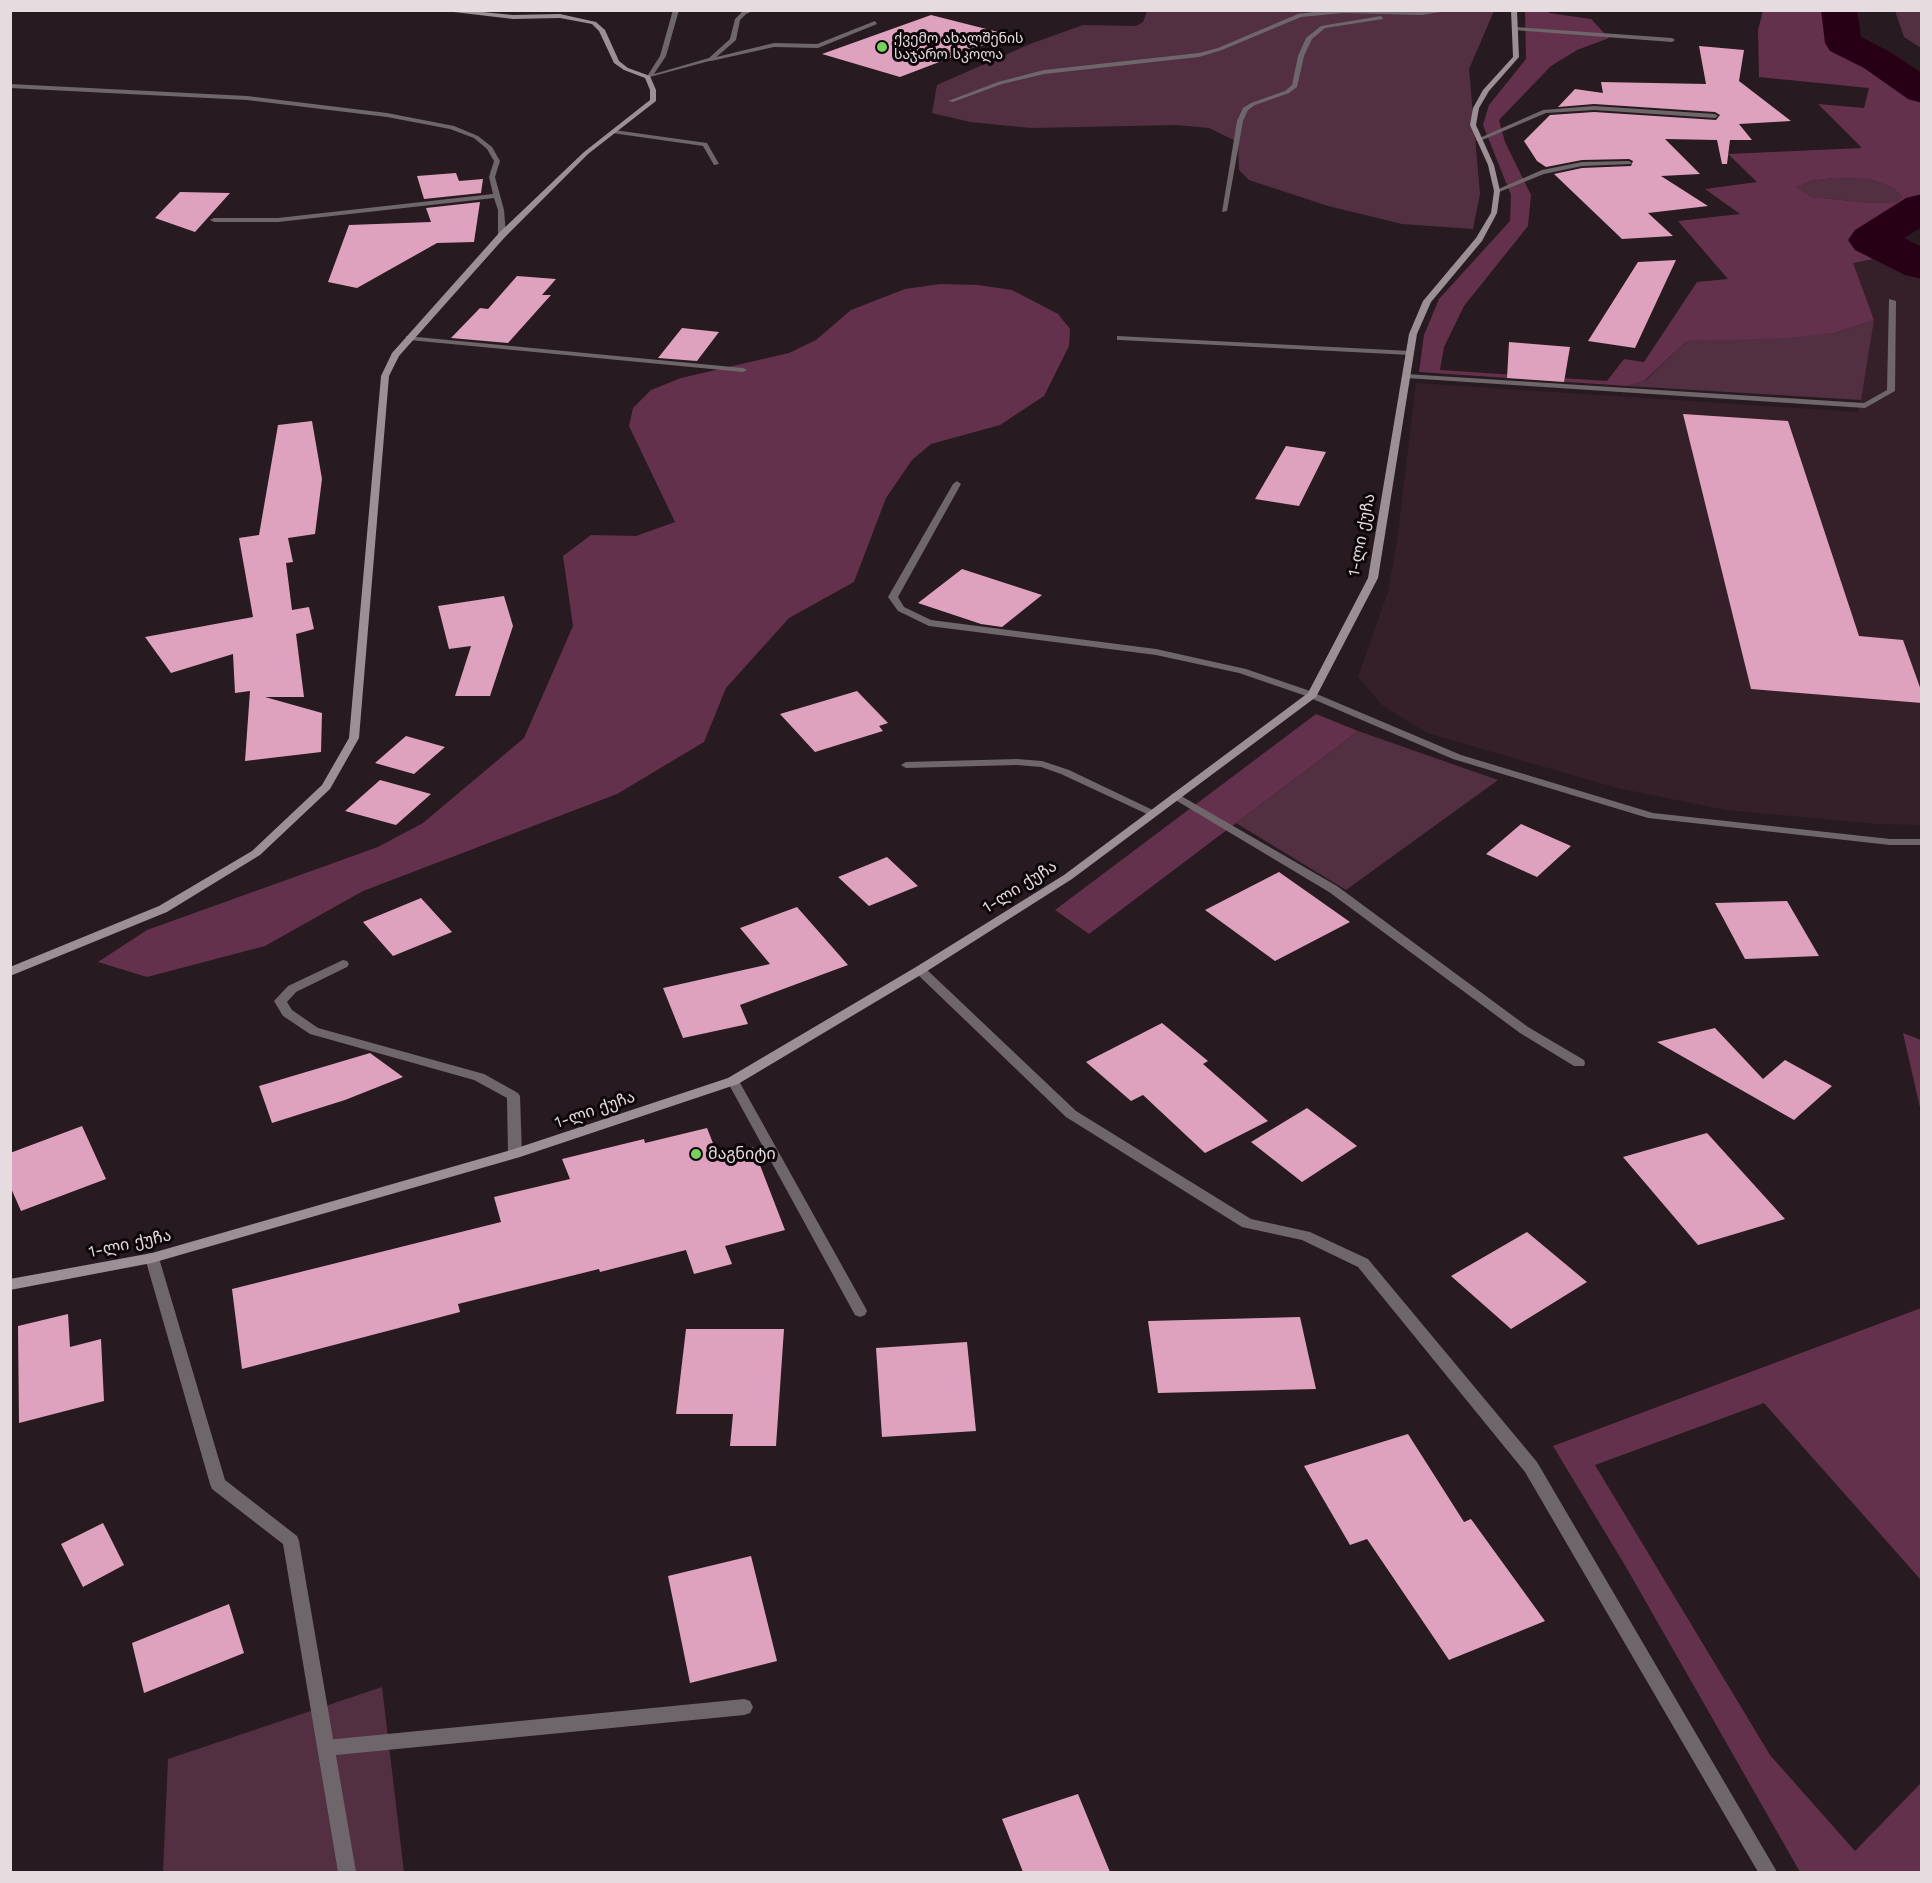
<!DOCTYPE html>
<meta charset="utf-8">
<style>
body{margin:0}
#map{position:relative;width:1932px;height:1883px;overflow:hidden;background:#281a21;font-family:"Work Sans",sans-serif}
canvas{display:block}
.frame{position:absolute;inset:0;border:12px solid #e6dce0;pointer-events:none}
</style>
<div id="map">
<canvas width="1932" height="1883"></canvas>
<div class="frame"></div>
</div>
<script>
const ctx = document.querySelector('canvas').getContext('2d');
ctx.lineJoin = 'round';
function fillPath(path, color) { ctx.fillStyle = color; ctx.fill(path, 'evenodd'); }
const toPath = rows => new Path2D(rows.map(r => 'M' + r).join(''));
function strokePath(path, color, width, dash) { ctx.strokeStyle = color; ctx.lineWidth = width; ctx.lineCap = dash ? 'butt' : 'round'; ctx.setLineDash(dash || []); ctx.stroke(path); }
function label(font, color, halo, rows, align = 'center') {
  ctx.font = font + ' "Work Sans","Noto Sans Georgian",sans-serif'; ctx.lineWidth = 6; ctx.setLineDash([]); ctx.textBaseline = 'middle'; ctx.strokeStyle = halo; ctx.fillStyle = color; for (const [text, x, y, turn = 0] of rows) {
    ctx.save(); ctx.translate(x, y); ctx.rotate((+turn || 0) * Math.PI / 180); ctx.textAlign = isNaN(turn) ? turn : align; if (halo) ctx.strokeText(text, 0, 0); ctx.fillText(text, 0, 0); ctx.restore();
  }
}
fillPath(toPath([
 [1884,257,1921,277,1921,825,1878,824,1726,810,1617,788,1427,733,1382,705,1358,677,1388,592,1397,541,1416,383,1858,412,1874,320,1852,263]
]), '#35202a');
fillPath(toPath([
 [1147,11,1494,11,1469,69,1480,194,1473,229,1402,224,1328,206,1249,180,1239,170,1238,142,1209,128,1177,125,1031,128,970,122,932,113,937,85,1030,44,1083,25,1136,26,1143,22],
 [1895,11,1921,11,1921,48,1904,37],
 [1835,178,1870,179,1893,188,1902,197,1896,202,1872,203,1811,197,1795,187,1810,181],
 [1874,320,1861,400,1627,386,1645,381,1687,341,1834,333],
 [1358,731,1498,780,1346,890,1236,823],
 [382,1687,404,1872,163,1872,168,1759]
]), '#533041');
fillPath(toPath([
 [1525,11,1548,11,1549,13,1591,19,1609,38,1577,50,1551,66,1499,120,1505,142,1531,195,1528,226,1464,306,1444,347,1440,370,1607,381,1624,359,1644,362,1697,282,1728,279,1678,221,1740,214,1705,189,1757,182,1728,154,1862,148,1818,104,1864,108,1869,88,1759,77,1758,30,1763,11,1826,11,1832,44,1866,62,1921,98,1921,198,1860,232,1858,242,1884,257,1853,263,1874,320,1834,333,1786,338,1687,341,1644,381,1627,386,1419,372,1424,335,1439,299,1510,221,1511,195,1483,125,1489,105,1526,59],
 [1835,178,1870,179,1893,188,1902,197,1896,202,1872,203,1811,197,1796,187,1810,181],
 [940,284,978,285,1012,290,1058,314,1070,329,1069,346,1044,396,1000,425,931,444,912,460,886,498,854,582,789,618,726,688,704,742,617,794,363,891,265,946,147,977,98,962,147,930,378,847,423,823,524,738,573,626,563,556,591,535,636,536,675,522,629,426,633,408,651,390,681,378,789,353,816,340,851,310,905,289],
 [1316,714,1358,731,1089,934,1055,910],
 [1903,1033,1921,1040,1921,1112],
 [1921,1308,1921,1580,1764,1403,1595,1465,1770,1755,1855,1851,1921,1783,1921,1872,1800,1872,1626,1567,1553,1446]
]), '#64314c');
fillPath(toPath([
 [1821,10,1857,10,1861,37,1890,52,1922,73,1922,103,1908,99,1864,68,1830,51,1825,43,1821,10],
 [1922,194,1922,227,1904,238,1922,247,1922,279,1905,275,1855,250,1848,240,1855,230,1906,198,1922,194]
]), '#270016');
fillPath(toPath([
 [931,15,1010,35,900,77,822,54],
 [1699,46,1744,50,1739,81,1791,121,1739,124,1752,140,1730,140,1727,164,1722,164,1717,140,1665,139,1700,174,1661,176,1708,206,1648,213,1673,236,1622,239,1554,174,1582,168,1631,166,1633,161,1629,159,1582,160,1546,167,1537,161,1524,141,1550,115,1594,112,1716,120,1720,115,1715,112,1594,104,1558,107,1575,89,1603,93,1601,82,1706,84],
 [456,173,459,181,483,179,481,193,424,199,417,176],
 [180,192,230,193,195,232,155,218],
 [480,202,474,242,437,243,357,288,328,282,349,225,431,222,426,208],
 [1676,260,1635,348,1588,341,1638,262],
 [517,276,556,279,542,295,551,295,508,343,451,338,480,308,488,309],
 [682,328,719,332,697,361,658,358],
 [1509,342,1570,347,1564,382,1507,378],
 [1683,414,1788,421,1859,636,1903,640,1922,693,1922,703,1751,689],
 [312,421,322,479,315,534,288,538,293,562,286,563,292,610,309,607,314,629,296,634,304,697,265,697,322,713,321,752,245,761,250,691,235,693,233,654,171,673,145,637,253,617,239,538,259,535,278,425],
 [1286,446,1326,452,1299,506,1255,499],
 [962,569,1042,595,1002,627,981,624,918,603],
 [504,596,513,626,490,696,455,696,471,646,449,649,438,606],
 [857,691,888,723,879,726,883,731,815,752,780,714],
 [406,736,445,747,414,774,375,763],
 [380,780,431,794,396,825,345,811],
 [1521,824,1571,846,1537,877,1486,854],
 [887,857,918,886,869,906,838,877],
 [1279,872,1350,922,1275,961,1205,910],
 [421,898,452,932,393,956,363,922],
 [1787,901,1819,956,1745,959,1715,903],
 [797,907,848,965,740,1005,748,1024,683,1038,663,988,770,964,740,928],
 [1162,1023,1208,1061,1203,1064,1268,1121,1205,1153,1143,1095,1131,1101,1086,1062],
 [1715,1028,1763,1079,1785,1060,1832,1086,1794,1120,1657,1042],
 [370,1053,403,1077,345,1100,272,1123,259,1086],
 [1307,1108,1357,1146,1302,1182,1251,1142],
 [82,1126,106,1179,21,1211,10,1186,10,1153],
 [707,1128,718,1156,753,1147,785,1230,725,1246,732,1264,694,1274,686,1250,600,1272,599,1269,458,1304,460,1312,242,1369,232,1289,501,1222,494,1197,570,1179,562,1159,644,1139,645,1143],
 [1707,1133,1785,1219,1698,1245,1623,1157],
 [1527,1232,1587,1282,1511,1329,1451,1276],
 [68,1314,70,1347,101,1339,104,1401,19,1423,18,1326],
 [1300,1317,1316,1389,1158,1393,1148,1321],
 [686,1329,784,1329,776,1446,730,1446,733,1414,676,1414],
 [967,1342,976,1431,882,1437,876,1348],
 [1408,1434,1464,1522,1471,1519,1545,1621,1449,1660,1367,1539,1350,1545,1304,1466],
 [103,1523,124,1565,83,1587,61,1544],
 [751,1556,777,1661,690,1683,668,1576],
 [229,1604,244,1653,144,1693,132,1643],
 [1078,1794,1110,1872,1023,1872,1002,1819]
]), '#dea1be');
fillPath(toPath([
 [1330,10,1453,10,1422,15,1343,13,1301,17,1222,50,1199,57,1044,74,1002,84,953,102,948,101,998,82,1044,70,1199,53,1218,48,1298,14,1330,10],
 [1381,16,1383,19,1325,28,1312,39,1304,56,1297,87,1289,93,1255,105,1248,110,1243,121,1227,211,1222,212,1237,121,1243,108,1251,103,1285,91,1292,85,1298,56,1306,38,1321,26,1381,16],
 [875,21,877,24,818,48,774,47,711,61,708,59,774,43,817,44,875,21],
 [1515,27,1672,38,1675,40,1672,42,1513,30,1515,27],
 [1594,106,1715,114,1718,116,1715,118,1594,110,1546,113,1480,141,1475,140,1543,110,1594,106],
 [614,130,707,143,719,164,714,165,703,146,612,133,612,131,614,130],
 [1629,161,1632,163,1631,164,1582,166,1544,174,1499,192,1494,191,1542,170,1582,162,1629,161],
 [406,336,743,368,747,370,743,372,409,340,406,340,406,336],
 [1117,336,1410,351,1414,353,1410,355,1120,340,1117,340,1117,336],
 [957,481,961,484,898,597,904,607,931,620,1156,649,1246,669,1316,693,1317,695,1312,698,1239,673,1156,655,929,626,898,611,888,597,953,484,957,481],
 [1017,759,1042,761,1069,770,1159,813,1153,816,1149,815,1061,774,1041,767,1017,765,906,768,901,765,906,762,1017,759],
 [343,960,347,961,349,964,347,967,296,992,287,1002,292,1010,318,1028,484,1074,518,1093,520,1096,522,1154,520,1157,510,1157,508,1154,507,1098,474,1080,310,1034,283,1016,274,1001,288,986,343,960],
 [733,1077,738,1078,739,1081,865,1307,867,1311,865,1315,860,1317,855,1315,727,1081,728,1078,733,1077],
 [744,1699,750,1701,753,1707,750,1713,744,1715,326,1756,320,1754,317,1748,320,1742,326,1740,744,1699]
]), '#6e666a');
fillPath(toPath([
 [673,10,679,10,666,56,654,74,709,58,730,39,735,19,742,12,755,10,746,14,740,20,736,40,713,60,646,78,660,56,673,10],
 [10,84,247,96,387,113,454,126,478,136,492,147,500,161,495,177,504,210,506,235,502,237,498,235,498,210,494,198,278,222,214,222,210,220,214,218,278,218,493,194,489,177,494,161,487,149,474,138,450,129,387,117,247,100,10,88,10,84],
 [1889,299,1896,301,1895,391,1865,408,1406,378,1402,376,1406,374,1864,403,1887,390,1889,299],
 [1312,692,1461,755,1653,813,1890,839,1922,839,1922,845,1890,845,1648,818,1453,759,1308,697,1307,695,1312,692],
 [1176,793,1337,886,1528,1027,1584,1060,1585,1063,1584,1066,1574,1066,1520,1033,1329,892,1172,798,1171,796,1172,794,1176,793],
 [920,966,924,967,1076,1111,1251,1219,1310,1232,1368,1259,1537,1462,1777,1872,1758,1872,1525,1472,1358,1267,1302,1240,1242,1227,1066,1117,916,973,914,970,920,966],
 [152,1253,157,1254,159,1258,225,1480,297,1536,299,1541,356,1872,338,1872,283,1544,212,1489,210,1484,145,1258,147,1254,152,1253]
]), '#6e666a');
fillPath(toPath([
 [437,10,462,10,513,15,560,14,596,22,605,30,619,61,628,68,650,76,656,90,656,101,588,154,505,237,399,356,389,376,359,738,330,789,260,855,167,912,10,976,10,967,159,906,252,851,322,785,349,738,381,376,392,353,499,233,584,152,650,100,650,90,645,78,624,70,614,63,599,31,592,24,560,18,513,19,437,10],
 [1511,10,1517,10,1519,57,1489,91,1479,108,1476,125,1494,165,1500,191,1497,213,1482,241,1431,302,1417,334,1378,578,1316,697,1072,879,924,973,738,1084,520,1157,152,1263,10,1290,10,1279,152,1253,511,1150,728,1078,916,967,1064,875,1308,693,1368,578,1409,334,1423,301,1476,238,1491,213,1494,191,1488,165,1470,125,1473,108,1483,90,1513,57,1511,10]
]), '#9c8f95');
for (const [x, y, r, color] of [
 [882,47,6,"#75d25b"],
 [696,1154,6,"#75d25b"]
]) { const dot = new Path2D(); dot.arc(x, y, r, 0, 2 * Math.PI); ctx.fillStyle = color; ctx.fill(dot); strokePath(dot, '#0d070a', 2); }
label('14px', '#e6dce0', '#0d070a', [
 ["ქვემო ახალშენის",894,39],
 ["საჯარო სკოლა",894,55]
], 'left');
label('16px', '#e6dce0', '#0d070a', [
 ["1-ლი ქუჩა",1362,535,-79],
 ["1-ლი ქუჩა",1020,887,-32],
 ["1-ლი ქუჩა",595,1110,-19],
 ["1-ლი ქუჩა",130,1244,-12]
]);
label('16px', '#e6dce0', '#0d070a', [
 ["მაგნიტი",708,1154]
], 'left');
</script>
